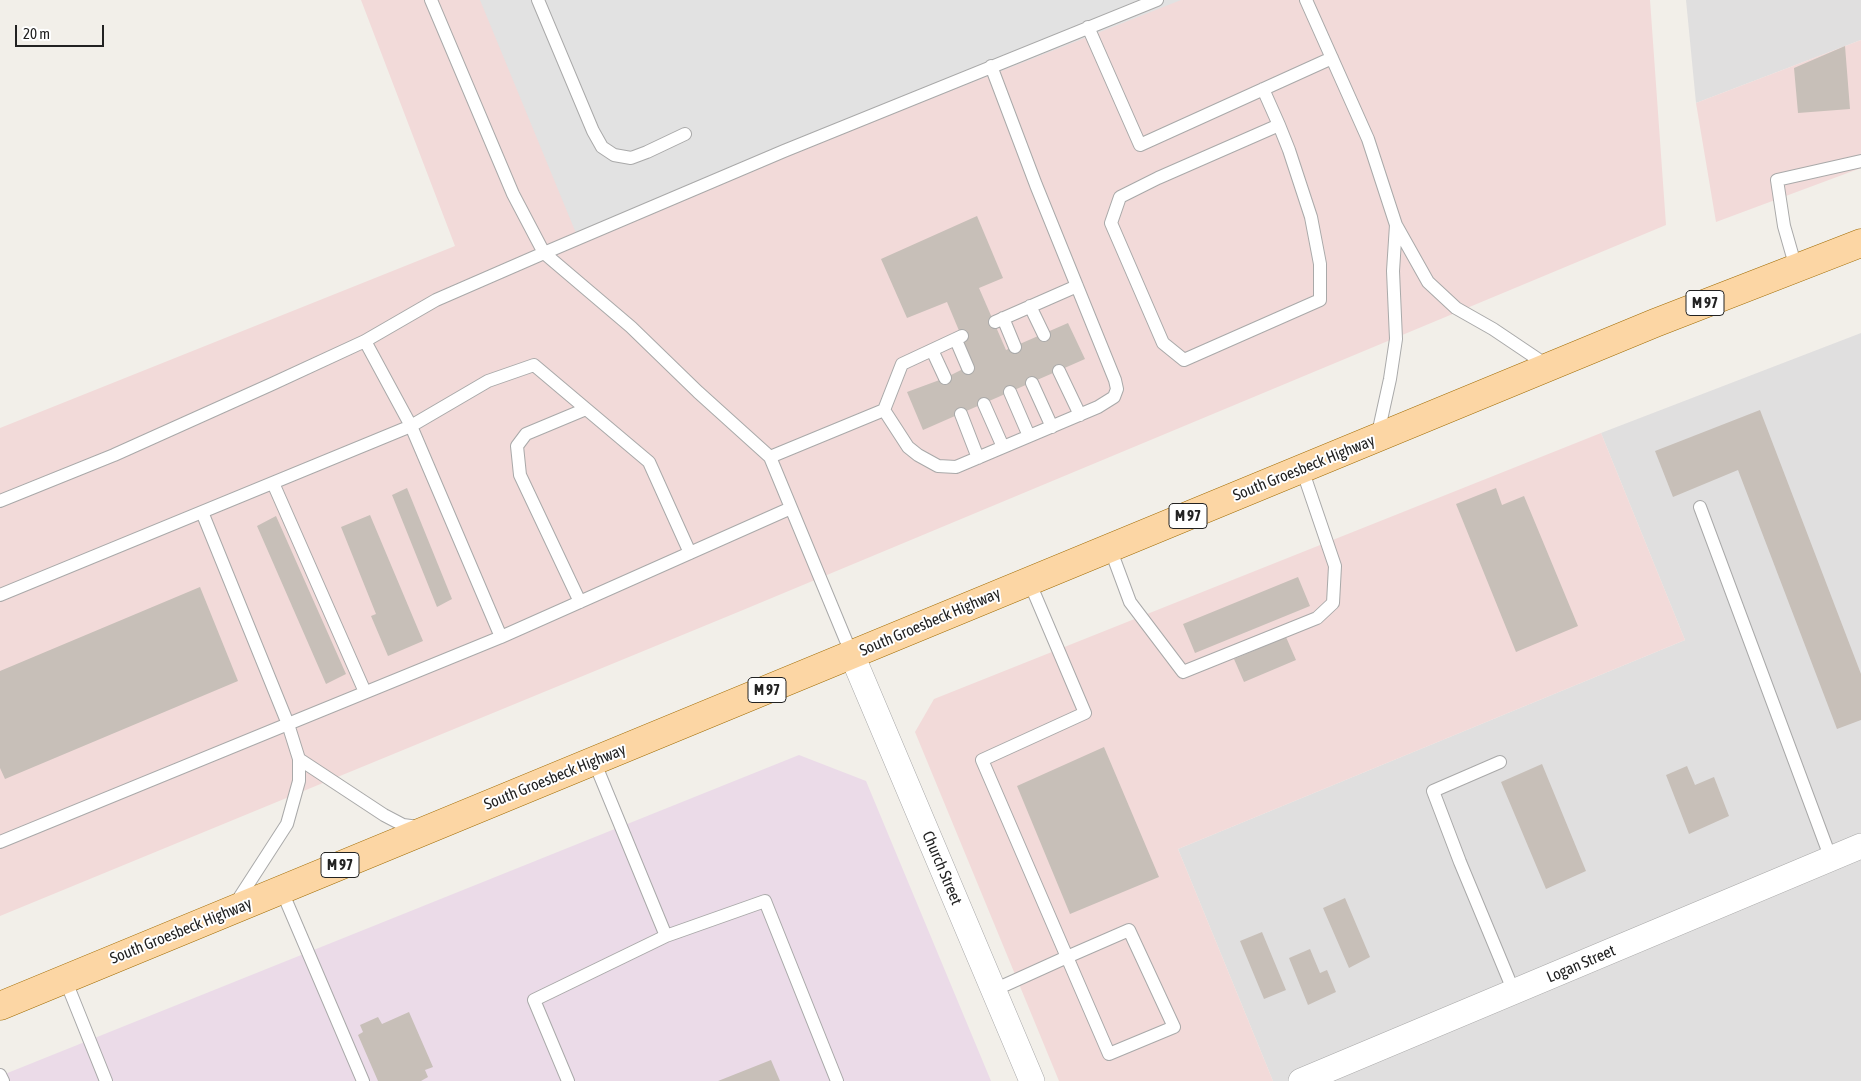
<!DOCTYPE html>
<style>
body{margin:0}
#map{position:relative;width:1861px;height:1081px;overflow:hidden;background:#f2efe9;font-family:"Asap Condensed",sans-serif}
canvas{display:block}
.scale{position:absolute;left:15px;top:25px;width:89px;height:22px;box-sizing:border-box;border:2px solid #222;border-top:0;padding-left:6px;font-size:15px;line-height:18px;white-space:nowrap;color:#222;-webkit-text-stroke:4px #fff;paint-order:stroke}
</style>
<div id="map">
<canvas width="1861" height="1081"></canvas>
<div class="scale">20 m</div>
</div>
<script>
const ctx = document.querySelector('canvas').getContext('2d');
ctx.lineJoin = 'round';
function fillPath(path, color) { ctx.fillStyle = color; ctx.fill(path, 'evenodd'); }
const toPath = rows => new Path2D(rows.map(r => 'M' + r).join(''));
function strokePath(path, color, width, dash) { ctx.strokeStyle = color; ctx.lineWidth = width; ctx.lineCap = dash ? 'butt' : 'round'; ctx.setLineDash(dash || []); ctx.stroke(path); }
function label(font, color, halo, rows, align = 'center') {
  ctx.font = font + ' "Asap Condensed",sans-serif'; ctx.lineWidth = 4; ctx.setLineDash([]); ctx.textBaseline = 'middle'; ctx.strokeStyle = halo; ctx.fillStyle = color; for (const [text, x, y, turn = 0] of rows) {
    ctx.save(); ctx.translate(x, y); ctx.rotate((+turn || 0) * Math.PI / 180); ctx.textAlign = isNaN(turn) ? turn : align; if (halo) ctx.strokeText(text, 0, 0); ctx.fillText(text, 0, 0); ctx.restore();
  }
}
fillPath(toPath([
 [1686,0,1861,0,1861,40,1696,103],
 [1861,333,1861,1081,1273,1081,1178,849,1685,640,1601,433]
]), '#e0dfdf');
fillPath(toPath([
 [361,0,1650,0,1666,225,743,610,0,916,0,428,455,246],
 [1861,40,1861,168,1716,222,1696,103],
 [1601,433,1685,640,1178,849,1273,1081,1059,1081,915,732,934,699]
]), '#f2dad9');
fillPath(toPath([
 [799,755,866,781,991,1081,0,1081,0,1076]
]), '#ebdbe8');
fillPath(toPath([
 [480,0,1181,0,578,238]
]), '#e2e2e2');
fillPath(toPath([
 [1845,46,1850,109,1798,113,1794,68],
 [977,216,1003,278,979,288,1006,350,1068,323,1085,359,923,430,907,392,945,378,973,364,947,302,907,318,881,259],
 [1760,410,1861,674,1861,720,1837,729,1738,470,1673,497,1655,451],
 [407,488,452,599,437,607,392,495],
 [1496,488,1502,505,1524,496,1578,626,1516,652,1456,504],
 [370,515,423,641,388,656,371,616,376,614,341,527],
 [276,516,346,674,326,684,257,526],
 [1298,577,1310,606,1195,653,1183,624],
 [200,587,238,681,5,779,0,768,0,671],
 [1286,637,1296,660,1244,682,1234,659],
 [1104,747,1159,877,1070,914,1017,786],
 [1542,764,1586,871,1546,889,1501,782],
 [1687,766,1695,785,1714,777,1729,816,1689,834,1666,775],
 [1345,898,1370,957,1349,968,1323,908],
 [1262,932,1286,990,1264,999,1240,941],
 [1310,949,1320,973,1327,970,1336,992,1308,1005,1289,958],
 [409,1012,433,1067,425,1070,428,1077,421,1081,378,1081,358,1035,363,1032,360,1025,378,1017,382,1024],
 [771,1060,780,1081,718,1081]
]), '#c7bfb8');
const lane = toPath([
 [431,0,513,194,544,253,631,327,698,392,770,457,852,655],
 [538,0,593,131,602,147,614,155,631,158,647,152,685,134],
 [1306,0,1368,139,1396,225,1428,282,1456,308,1493,329,1548,366],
 [1088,27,1140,145,1332,58],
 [1263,89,1279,125,1289,150,1311,217,1320,264,1320,300,1184,360,1163,343,1111,223,1120,197,1158,178,1279,125],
 [1796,268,1784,226,1777,180,1861,161],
 [1030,306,1044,335],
 [1003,318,1015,347],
 [995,322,1077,286],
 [956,340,968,368],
 [365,341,411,426,488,381,534,365,649,462,690,553],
 [932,350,945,378],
 [1059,371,1080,415],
 [1032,383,1052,427],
 [1010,392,1029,436],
 [984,404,1003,447],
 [884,410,902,364,962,336],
 [961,414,978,458],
 [1377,438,1390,379,1396,339,1393,271,1396,225],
 [770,457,884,410,908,447,918,455,938,466,956,467,1098,407,1114,397,1117,389,1115,380,1036,185,991,66],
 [273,483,365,692],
 [0,501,114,455,272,384,365,341,436,300,544,253,784,151,1157,0],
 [1700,507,1831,859],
 [1110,548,1130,602,1183,672,1317,618,1333,603,1335,566,1302,469],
 [0,595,411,426,501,637,288,724,202,512],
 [580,602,520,475,517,446,526,434,586,409],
 [501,637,791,508],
 [594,761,666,936],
 [1500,762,1433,791,1460,862,1514,992],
 [0,842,288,724,299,759],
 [281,889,363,1081],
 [234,906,287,824,299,781,299,759,384,815,403,825,418,827],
 [65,979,106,1081],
 [994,990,1067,957,1129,930,1174,1027,1109,1054,1067,957,982,760,1085,713,1029,581],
 [0,1075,3,1081],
 [568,1081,534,1000,666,936,765,901,837,1081]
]);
const street = toPath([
 [852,655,1032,1081],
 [1301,1081,1861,846]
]);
const primary = toPath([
 [0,1006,1655,323,1861,243]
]);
strokePath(lane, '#a9a9a9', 14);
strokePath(street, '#a9a9a9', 26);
strokePath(primary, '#a06b00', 29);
strokePath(lane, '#fff', 12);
strokePath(street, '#fff', 25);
strokePath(primary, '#fcd6a4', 28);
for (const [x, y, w] of [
 [1705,303,38],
 [1188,516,38],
 [767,690,38],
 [340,865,38]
]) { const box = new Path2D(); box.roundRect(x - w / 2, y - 12.5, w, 25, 4); ctx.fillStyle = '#fff'; ctx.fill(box); strokePath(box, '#222', 1); }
label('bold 15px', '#222', null, [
 ["M 97",1705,303],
 ["M 97",1188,516],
 ["M 97",767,690],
 ["M 97",340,865]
]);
label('16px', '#222', '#fff', [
 ["South Groesbeck Highway",1304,468,-22],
 ["South Groesbeck Highway",930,622,-23],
 ["South Groesbeck Highway",555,777,-22],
 ["Church Street",942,868,67],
 ["South Groesbeck Highway",181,931,-22],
 ["Logan Street",1581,964,-23]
]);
</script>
